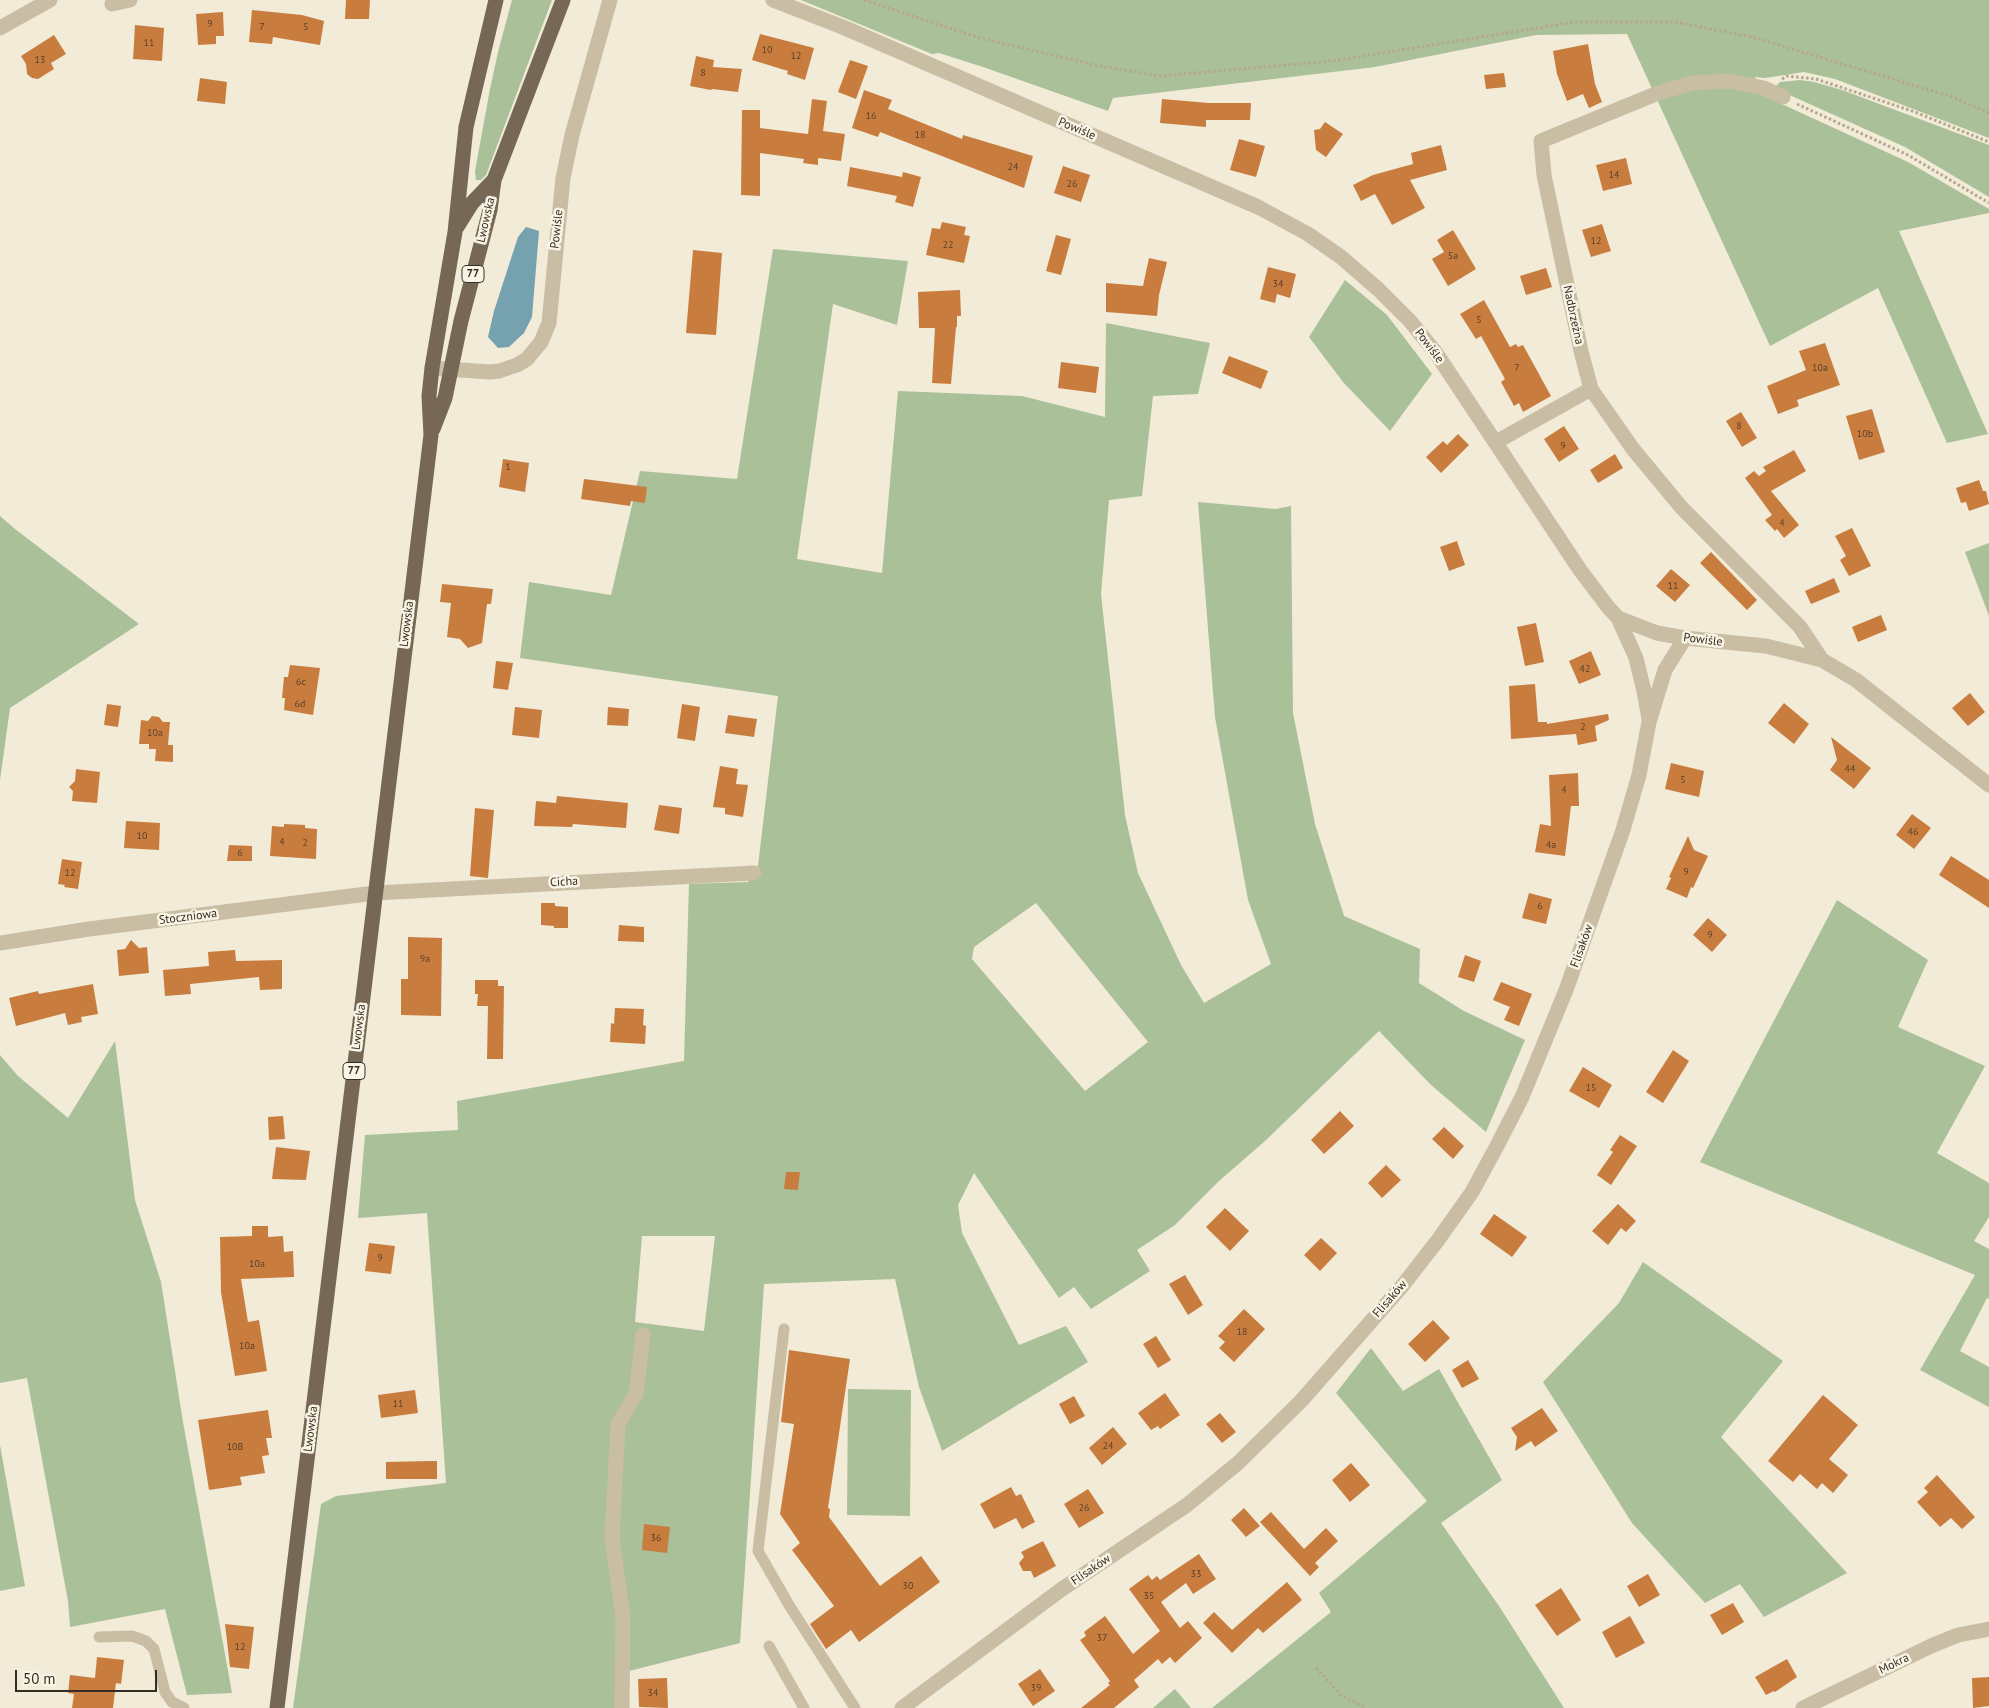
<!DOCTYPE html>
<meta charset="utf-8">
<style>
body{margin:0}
#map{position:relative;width:1989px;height:1708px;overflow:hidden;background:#f1ebd8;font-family:"PT Sans",sans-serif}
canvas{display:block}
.scale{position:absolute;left:15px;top:1670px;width:142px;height:22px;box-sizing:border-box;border:2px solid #342d26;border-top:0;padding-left:6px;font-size:15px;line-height:18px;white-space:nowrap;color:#342d26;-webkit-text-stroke:4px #f9f4e4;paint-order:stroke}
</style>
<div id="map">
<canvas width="1989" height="1708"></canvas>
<div class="scale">50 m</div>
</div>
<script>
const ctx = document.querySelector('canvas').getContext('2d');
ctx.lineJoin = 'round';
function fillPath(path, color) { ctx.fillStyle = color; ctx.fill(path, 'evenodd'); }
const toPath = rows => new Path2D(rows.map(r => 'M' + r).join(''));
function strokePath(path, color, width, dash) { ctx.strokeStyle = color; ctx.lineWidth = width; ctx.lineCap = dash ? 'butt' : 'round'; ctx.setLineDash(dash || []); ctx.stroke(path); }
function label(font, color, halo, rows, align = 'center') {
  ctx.font = font + ' "PT Sans",sans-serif'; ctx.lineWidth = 5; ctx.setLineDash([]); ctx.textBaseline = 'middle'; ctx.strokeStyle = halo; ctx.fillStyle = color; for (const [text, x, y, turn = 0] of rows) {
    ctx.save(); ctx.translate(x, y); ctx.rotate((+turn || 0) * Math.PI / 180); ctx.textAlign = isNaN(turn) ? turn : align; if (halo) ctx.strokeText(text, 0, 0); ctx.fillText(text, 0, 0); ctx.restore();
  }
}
fillPath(toPath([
 [512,0,552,0,486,175,481,180,476,180,475,171,490,89,498,52],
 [801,0,1989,0,1989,138,1835,79,1804,72,1765,78,1755,77,1760,94,1908,162,1989,209,1989,213,1899,231,1988,434,1947,443,1878,288,1770,346,1627,34,1536,35,1375,67,1113,98,1108,111,983,67,939,53,932,54],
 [1800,80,1814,82,1842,90,1989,145,1989,197,1905,147,1774,88,1780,82],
 [773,249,908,261,897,325,833,304,797,559,882,573,898,391,1022,396,1105,417,1106,323,1210,343,1198,394,1153,396,1142,496,1109,500,1101,594,1125,815,1138,873,1181,965,1204,1003,1271,964,1248,900,1215,717,1198,502,1276,509,1291,506,1293,713,1315,824,1344,916,1420,949,1419,983,1464,1011,1525,1040,1486,1132,1430,1084,1379,1031,1265,1141,1219,1181,1175,1225,1137,1250,1150,1271,1091,1309,1074,1287,1059,1298,974,1173,958,1205,962,1233,1019,1345,1066,1326,1088,1362,942,1451,919,1387,895,1279,764,1284,740,1643,629,1671,618,1708,293,1708,321,1504,336,1496,446,1483,427,1213,358,1218,365,1135,458,1130,457,1101,684,1061,689,884,748,882,758,866,778,696,520,658,529,582,611,595,640,471,737,479],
 [1036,903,1148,1042,1085,1091,972,959,974,947],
 [642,1236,715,1236,704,1331,635,1322],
 [1345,280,1387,315,1432,374,1390,431,1343,382,1309,337],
 [0,516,15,529,139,624,10,708,0,780],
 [1989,543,1989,616,1965,552],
 [1837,900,1928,960,1898,1027,1985,1066,1937,1153,1989,1183,1989,1217,1974,1241,1989,1249,1989,1299,1987,1298,1960,1351,1989,1367,1989,1407,1920,1370,1975,1275,1700,1162],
 [115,1041,135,1200,161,1282,183,1422,232,1693,187,1695,165,1609,70,1627,68,1601,27,1378,0,1383,0,1055,18,1076,68,1118],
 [1643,1262,1783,1361,1721,1437,1847,1573,1764,1617,1740,1584,1705,1603,1632,1523,1543,1382,1619,1303],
 [1371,1348,1403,1391,1439,1369,1502,1480,1441,1523,1499,1606,1564,1708,1212,1708,1331,1612,1319,1593,1427,1501,1336,1393],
 [848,1389,911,1390,910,1516,847,1515],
 [0,1445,25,1586,0,1591],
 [1175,1689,1191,1708,1153,1708]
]), '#aac098');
fillPath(toPath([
 [526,227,539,231,532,317,524,333,509,347,498,348,488,337,494,311,518,237]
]), '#76a1af');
fillPath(toPath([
 [346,0,370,0,369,19,345,19],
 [252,10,302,15,324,21,320,45,273,37,272,44,249,42],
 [223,12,224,36,216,36,216,44,198,45,196,14],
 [135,25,164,28,162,61,133,59],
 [760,34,814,48,805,80,787,74,788,71,752,60],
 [54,35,66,54,51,63,54,69,38,79,32,78,27,74,26,64,21,56],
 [1588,44,1595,84,1602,102,1589,108,1583,94,1567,101,1557,74,1553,51],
 [696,56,714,60,713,67,742,69,738,92,712,89,711,90,690,86],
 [850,60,868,66,856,99,838,92],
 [1504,73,1506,87,1486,89,1484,75],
 [200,78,227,82,225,104,197,101],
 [864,90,892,100,888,109,962,139,963,135,1033,156,1024,188,880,132,878,137,852,128],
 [812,99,827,101,823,131,845,134,841,161,818,158,818,165,803,163,804,159,760,153,760,196,741,195,742,110,760,110,760,128,808,134],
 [1162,99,1209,103,1251,103,1250,120,1206,120,1206,127,1160,123],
 [1325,122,1343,134,1326,157,1316,150,1314,130,1320,129],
 [1239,139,1265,146,1256,177,1230,170],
 [1441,145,1447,170,1410,180,1425,208,1392,225,1375,194,1361,201,1353,185,1373,175,1413,164,1411,153],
 [1626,158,1632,184,1603,191,1596,165],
 [1063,166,1090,175,1081,202,1054,193],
 [850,167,902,177,903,172,921,177,913,207,895,202,897,196,847,186],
 [942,222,966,227,964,235,970,236,964,263,926,255,932,228,940,229],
 [1602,224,1611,251,1591,257,1582,230],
 [1453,230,1476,269,1448,286,1432,259,1444,252,1437,240],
 [1056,235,1071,239,1061,275,1046,271],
 [693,250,722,253,716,335,686,333],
 [1149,258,1167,262,1159,295,1157,316,1106,312,1106,283,1143,286],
 [1268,267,1296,274,1290,298,1277,294,1275,303,1260,299],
 [1546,268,1552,287,1526,295,1520,276],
 [960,290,961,316,957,316,957,327,956,327,951,384,932,383,935,328,919,328,918,292],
 [1484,300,1510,347,1516,344,1518,347,1523,345,1551,396,1523,412,1519,403,1514,406,1501,382,1505,379,1481,336,1476,339,1460,314],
 [1825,343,1840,385,1797,400,1799,406,1778,414,1767,386,1806,370,1799,351],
 [1229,356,1268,371,1261,389,1222,373],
 [1061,362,1099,367,1096,393,1058,388],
 [1872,409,1885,452,1859,460,1846,416],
 [1741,412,1757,438,1742,447,1726,421],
 [1564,426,1579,449,1559,462,1544,439],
 [1458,434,1469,445,1441,473,1426,457,1443,441,1447,445],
 [1794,450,1806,471,1771,491,1799,525,1784,538,1777,529,1775,531,1765,520,1772,515,1745,478,1754,471,1759,476,1766,471,1763,467],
 [1615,454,1623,468,1598,483,1590,470],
 [503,459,529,463,525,492,499,487],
 [584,479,647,487,645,503,631,501,630,506,581,499],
 [1979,480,1983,491,1986,491,1989,504,1969,511,1966,502,1961,503,1956,488],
 [1852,528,1871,566,1849,576,1840,560,1846,556,1835,536],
 [1457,541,1465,565,1449,571,1440,547],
 [1711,552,1757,600,1747,610,1700,563],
 [1671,569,1690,585,1675,602,1656,586],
 [1834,578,1840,592,1811,604,1805,591],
 [442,584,493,589,491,604,487,604,482,643,468,648,460,639,447,637,451,603,440,602],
 [1881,615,1887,630,1858,642,1852,627],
 [1536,623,1544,662,1525,666,1517,627],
 [1591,651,1601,675,1579,684,1569,661],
 [496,661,513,663,508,690,493,688],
 [290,665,320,668,313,715,284,710,285,698,282,698,284,677,288,677],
 [1535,684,1538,722,1547,722,1547,724,1608,714,1609,720,1595,726,1597,741,1578,745,1576,734,1511,739,1509,686],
 [1970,693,1985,712,1968,726,1952,708],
 [1784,703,1809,724,1794,744,1768,723],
 [107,704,121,706,118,727,104,725],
 [682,704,700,707,695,741,677,738],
 [515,707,542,710,539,738,512,735],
 [608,707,629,709,628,726,607,725],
 [728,715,757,719,754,737,725,733],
 [152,716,159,717,163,722,170,722,168,745,173,745,173,762,155,761,156,749,149,749,149,744,139,744,141,720,148,721],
 [1831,737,1871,768,1854,789,1830,770,1837,760],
 [1671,763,1704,771,1699,797,1665,789],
 [720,766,738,769,736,784,748,785,743,817,725,814,725,808,713,807],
 [76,769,100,772,97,803,72,801,73,791,69,787,75,781],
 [1578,773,1579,806,1571,806,1565,856,1535,852,1540,824,1551,826,1549,775],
 [557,796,628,803,626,828,573,824,572,827,534,826,536,801,556,803],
 [659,805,682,808,679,834,654,830],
 [475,808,494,810,488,878,470,876],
 [1912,814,1931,828,1914,849,1896,835],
 [126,821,160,823,159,850,124,848],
 [284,824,305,825,305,828,317,829,316,859,270,856,272,826,284,827],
 [1688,836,1694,850,1708,856,1693,888,1691,887,1687,898,1666,889,1671,878,1669,877],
 [229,845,252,846,252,861,227,861],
 [1951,856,1989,880,1989,908,1939,875],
 [62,859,82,862,78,889,64,887,65,885,58,884],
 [1529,893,1552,899,1546,924,1522,918],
 [541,903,555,903,555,906,568,907,568,928,554,928,554,926,541,925],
 [1708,918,1727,935,1712,952,1693,935],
 [619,925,644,927,644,942,618,941],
 [408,937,442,938,441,1016,401,1015,401,979,408,979],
 [131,940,139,948,147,947,149,973,119,976,117,950,125,949],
 [235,950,236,961,282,960,282,989,260,990,259,977,190,984,191,994,165,996,163,970,209,966,208,952],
 [1465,955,1481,961,1474,982,1458,977],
 [475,980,498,980,498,986,504,986,503,1059,487,1059,488,1006,477,1006,478,994,475,994],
 [1501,982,1532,994,1519,1026,1504,1020,1510,1007,1493,1000],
 [93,984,98,1014,81,1017,82,1022,68,1025,65,1013,16,1026,9,998,38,991,39,994],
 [615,1008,644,1009,643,1025,646,1026,645,1044,610,1042,611,1023,614,1024],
 [1673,1050,1689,1061,1663,1103,1646,1092],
 [1583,1067,1612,1085,1599,1108,1569,1091],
 [1340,1111,1354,1126,1324,1154,1311,1140],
 [283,1116,285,1139,269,1140,268,1117],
 [1444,1127,1464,1146,1453,1159,1432,1139],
 [1620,1135,1637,1146,1611,1185,1597,1175,1613,1152,1610,1150],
 [276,1147,310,1151,306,1180,272,1179],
 [1386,1165,1401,1180,1382,1198,1368,1183],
 [786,1172,800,1172,798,1190,784,1189],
 [1618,1204,1636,1221,1626,1232,1621,1228,1608,1245,1592,1231],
 [1225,1208,1249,1231,1230,1251,1206,1227],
 [1494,1214,1527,1237,1512,1257,1480,1234],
 [252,1226,268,1226,268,1237,283,1236,284,1252,293,1251,294,1277,241,1279,248,1322,259,1320,267,1371,235,1376,221,1292,220,1237,252,1236],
 [1321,1238,1337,1253,1320,1271,1304,1255],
 [369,1243,395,1246,391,1274,365,1271],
 [1185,1275,1203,1305,1188,1315,1169,1284],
 [1244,1309,1265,1329,1234,1362,1219,1348,1225,1342,1218,1336],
 [1433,1320,1450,1338,1425,1362,1408,1344],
 [1156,1336,1171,1360,1158,1368,1143,1344],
 [789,1350,850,1359,828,1508,830,1509,829,1517,880,1586,921,1556,940,1582,859,1642,851,1630,826,1649,810,1624,834,1606,792,1550,800,1543,780,1514,794,1424,781,1422],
 [1468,1360,1479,1379,1462,1388,1452,1370],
 [415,1390,418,1413,381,1418,378,1395],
 [1165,1393,1180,1415,1160,1429,1158,1426,1151,1430,1138,1413],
 [1823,1395,1858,1425,1829,1459,1848,1475,1833,1493,1822,1483,1817,1489,1800,1474,1793,1482,1768,1461],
 [1074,1396,1085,1416,1070,1424,1059,1404],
 [1542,1408,1558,1431,1535,1447,1531,1441,1515,1451,1517,1437,1511,1428],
 [268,1410,272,1438,266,1438,269,1455,262,1456,265,1473,240,1477,242,1485,209,1490,198,1420],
 [1220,1413,1236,1432,1222,1443,1206,1424],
 [1113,1427,1127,1444,1102,1465,1089,1448],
 [429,1461,437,1461,437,1479,386,1479,386,1462],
 [1351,1463,1370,1485,1350,1502,1332,1480],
 [1937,1475,1975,1517,1962,1529,1951,1518,1940,1527,1917,1502,1928,1492,1924,1488],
 [1011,1487,1016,1496,1021,1494,1035,1522,1022,1529,1016,1518,994,1529,980,1504],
 [1088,1489,1104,1513,1079,1528,1064,1504],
 [1244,1508,1260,1526,1246,1537,1231,1520],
 [1271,1512,1304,1549,1326,1528,1338,1541,1315,1563,1319,1567,1310,1576,1260,1522],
 [644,1524,670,1527,667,1553,642,1550],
 [1043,1541,1056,1566,1034,1578,1031,1571,1023,1571,1019,1563,1024,1557,1021,1552],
 [1199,1554,1216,1579,1193,1594,1186,1583,1161,1602,1180,1628,1188,1621,1202,1638,1175,1663,1170,1657,1162,1664,1158,1659,1134,1680,1139,1687,1114,1708,1081,1708,1110,1685,1108,1683,1110,1681,1080,1640,1086,1636,1084,1632,1105,1616,1133,1654,1160,1631,1129,1589,1148,1575,1152,1580,1157,1576,1160,1580],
 [1648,1574,1660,1595,1639,1607,1627,1586],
 [1287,1582,1302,1600,1263,1633,1258,1628,1232,1653,1203,1623,1214,1612,1232,1630],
 [1561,1588,1581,1620,1557,1636,1535,1605],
 [1733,1603,1744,1622,1722,1635,1710,1615],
 [1630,1616,1645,1643,1616,1658,1602,1632],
 [225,1624,254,1627,249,1669,230,1667],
 [97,1657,124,1660,121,1684,116,1683,113,1708,72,1708,74,1694,68,1693,70,1675,95,1678],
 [1787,1659,1797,1677,1775,1692,1774,1691,1766,1695,1755,1677],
 [1040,1669,1055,1691,1033,1706,1018,1684],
 [1989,1677,1989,1706,1973,1708,1972,1678],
 [667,1678,668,1708,639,1707,638,1679]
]), '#c87d3f');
strokePath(toPath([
 [864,0,980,38,1099,66,1160,76,1332,61,1575,22,1675,22,1752,37,1950,96,1989,113],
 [1782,79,1787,76,1816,79,1915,112,1989,142],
 [1797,104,1908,155,1989,203],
 [1316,1668,1341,1695,1366,1708]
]), '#b5a78e', 3, [2.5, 2.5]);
strokePath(toPath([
 [784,1329,758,1551,789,1605,855,1708],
 [99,1637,132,1636,146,1641,154,1649,165,1692,172,1702,184,1708],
 [769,1646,804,1708]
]), '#c9bda4', 11);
strokePath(toPath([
 [773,0,845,28,1258,207,1308,234,1341,257,1379,290,1410,321,1436,353,1580,570,1608,607,1618,618,1657,633,1685,638,1766,646,1822,660,1856,680,1989,785],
 [112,4,130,0],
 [0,28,50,0],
 [1783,97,1764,88,1729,81,1693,83,1658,93,1541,141,1544,175,1581,351,1591,389,1633,449,1681,507,1800,627,1822,660],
 [432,368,490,372,499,371,517,365,527,359,541,342,549,323,563,178,572,135,610,0],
 [1496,442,1591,389],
 [1618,618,1636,658,1644,691,1649,719],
 [0,943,89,929,375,893,754,873],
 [622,1708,623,1617,612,1538,618,1424,636,1394,643,1335],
 [902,1708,1062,1589,1187,1505,1238,1463,1301,1401,1403,1285,1438,1240,1472,1192,1498,1144,1522,1097,1566,990,1623,830,1639,775,1649,722,1665,670,1685,638],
 [1803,1708,1931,1646,1958,1635,1989,1629]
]), '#c9bda4', 15);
strokePath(toPath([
 [457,227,472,203,494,180],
 [433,429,445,398,461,321,490,210,494,180,563,0],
 [277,1708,431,435,429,396,432,368,455,232,466,127,496,0]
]), '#776856', 15);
label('10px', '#59412c', null, [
 ["9",210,24],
 ["7",262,27],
 ["5",306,27],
 ["11",149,43],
 ["10",767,50],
 ["12",796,56],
 ["13",40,60],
 ["8",703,73],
 ["16",871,116],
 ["18",920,135],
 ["24",1013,167],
 ["14",1614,175],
 ["26",1072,184],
 ["12",1596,241],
 ["22",948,245],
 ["5a",1453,256],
 ["34",1278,284],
 ["5",1479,320],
 ["7",1517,368],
 ["10a",1820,368],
 ["8",1739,426],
 ["10b",1865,434],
 ["9",1563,446],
 ["1",508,467],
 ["4",1782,523],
 ["11",1673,586],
 ["42",1585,669],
 ["6c",301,682],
 ["6d",300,704],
 ["2",1583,727],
 ["10a",155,733],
 ["44",1850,769],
 ["5",1683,780],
 ["4",1564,790],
 ["46",1913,832],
 ["10",142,836],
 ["4",282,842],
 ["2",305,843],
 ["4a",1551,845],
 ["6",240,853],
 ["9",1686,872],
 ["12",70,873],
 ["6",1540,906],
 ["9",1710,935],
 ["9a",425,959],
 ["15",1591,1088],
 ["9",380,1258],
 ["10a",257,1264],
 ["18",1242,1332],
 ["10a",247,1346],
 ["11",398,1404],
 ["24",1108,1446],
 ["10B",235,1447],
 ["26",1084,1508],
 ["36",656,1538],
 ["33",1196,1574],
 ["30",908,1586],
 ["35",1149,1596],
 ["37",1102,1638],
 ["12",240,1647],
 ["39",1036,1688],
 ["34",653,1693]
]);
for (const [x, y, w] of [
 [473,274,22],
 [354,1071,22]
]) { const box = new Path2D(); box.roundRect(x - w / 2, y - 8.5, w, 17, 4); ctx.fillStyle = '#f9f4e4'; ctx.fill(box); strokePath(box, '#342d26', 1); }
label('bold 11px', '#342d26', null, [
 ["77",473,274],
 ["77",354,1071]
]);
label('12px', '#342d26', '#f9f4e4', [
 ["Powiśle",1077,129,23],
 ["Lwowska",486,220,-77],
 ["Powiśle",557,229,-84],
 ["Nadbrzeżna",1573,315,78],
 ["Powiśle",1429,346,53],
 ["Lwowska",407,624,-83],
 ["Powiśle",1703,640,7],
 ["Cicha",564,882,-3],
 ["Stoczniowa",188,917,-7],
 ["Flisaków",1582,946,-70],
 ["Lwowska",359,1027,-83],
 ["Flisaków",1390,1299,-49],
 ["Lwowska",311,1429,-83],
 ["Flisaków",1091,1570,-34],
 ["Mokra",1894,1664,-26]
]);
</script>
